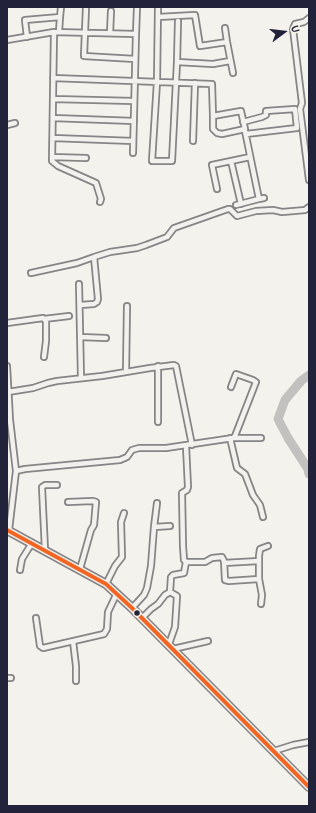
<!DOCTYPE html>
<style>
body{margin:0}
#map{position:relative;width:316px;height:813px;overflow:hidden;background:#f4f2ec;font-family:"Patrick Hand",sans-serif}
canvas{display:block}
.frame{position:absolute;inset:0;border:8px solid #22223b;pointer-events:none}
.north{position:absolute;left:264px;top:12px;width:40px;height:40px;-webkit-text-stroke:3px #f7f3e8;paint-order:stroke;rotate:75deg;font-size:11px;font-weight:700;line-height:16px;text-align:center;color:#22223b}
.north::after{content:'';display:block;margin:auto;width:14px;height:18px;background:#22223b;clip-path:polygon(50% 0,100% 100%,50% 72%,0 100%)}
</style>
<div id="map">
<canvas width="316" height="813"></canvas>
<div class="frame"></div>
<div class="north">U</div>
</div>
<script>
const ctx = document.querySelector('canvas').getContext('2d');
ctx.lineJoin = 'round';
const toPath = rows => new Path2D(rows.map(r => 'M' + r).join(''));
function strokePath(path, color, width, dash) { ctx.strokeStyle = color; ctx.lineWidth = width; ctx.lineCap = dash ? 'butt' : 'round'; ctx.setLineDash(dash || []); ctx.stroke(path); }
strokePath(toPath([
 [309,375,301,381,285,400,278,419,288,438,308,469,309,474]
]), '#c3c0c0', 9);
const minor = toPath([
 [86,7,84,56,135,59],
 [158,7,157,82,152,161,172,161,177,62,213,64,230,61],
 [158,17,195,15,200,46,227,42,225,28],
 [309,18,304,22,295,24,293,29,302,103,300,109,309,180],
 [54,32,136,34,137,7],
 [59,32,60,17],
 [110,33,111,11],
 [27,37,25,20,60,17,61,7],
 [7,40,54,32,52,161,58,166,96,183,101,199,100,202],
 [227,42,233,73],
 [177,62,178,21],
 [53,78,212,84,213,116,213,129,217,133,222,134,245,129,241,111,213,116],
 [53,99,134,101],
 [53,118,134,121],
 [243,122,262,117,266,115,266,111,295,109,297,128,246,134],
 [7,125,15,123],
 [245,131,259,199,264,198],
 [53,138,133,141],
 [193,141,195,83],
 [133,153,136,34],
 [52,157,86,158],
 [217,189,212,165,231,161],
 [241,204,231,161,250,157],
 [236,205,259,199],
 [31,273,77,263,94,257],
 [79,284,81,378],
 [80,305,94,304,97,302,98,299,94,257,110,252,137,248,146,245,167,237,174,228,228,209,230,209,237,216,256,211,273,210,282,212,294,211,305,210,309,207],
 [44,319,69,316],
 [7,323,43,318,46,321,46,341,44,357],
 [80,337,106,338],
 [7,366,10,420,16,471,9,530],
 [158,366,158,422],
 [126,372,127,306],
 [231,387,236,374,253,380,256,382,235,436,233,438],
 [8,392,33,388,48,383,57,381,102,376,150,368,174,365,176,366,192,445],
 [230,438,237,468,245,474,253,495,260,505,263,517],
 [186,446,188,487,187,490,182,493,183,546,184,560,186,562,205,562,212,558,222,557,224,561,225,580,229,581,259,579],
 [16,471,25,469,120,460,127,457,132,450,139,448,166,448,233,438,261,438],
 [68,502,93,501,96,502,94,525,91,530,80,569],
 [154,527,157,503],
 [45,550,42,487,45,485,57,485],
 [224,563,259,561],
 [20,570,22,559,32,543],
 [106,584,115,566,122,557,121,522,124,513],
 [261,604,262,595,259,579,259,556,260,549,268,546],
 [132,608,144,595,147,588,151,566,154,527,170,526],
 [36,618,40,646,43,648,104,634,107,629,108,612,117,593],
 [142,618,151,609,158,604,165,595,170,592],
 [73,641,76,666,76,681],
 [169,644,175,627,177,596,170,592,171,577,173,575,184,573,186,562],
 [173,649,208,641],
 [7,678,11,678],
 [274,751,293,745,309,742]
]);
const primary = toPath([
 [7,530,106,584,132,608,309,787]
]);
strokePath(minor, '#858486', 8);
strokePath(primary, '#858486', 10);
strokePath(minor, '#f2f1ed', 4.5);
strokePath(primary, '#f2f1ed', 7);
strokePath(toPath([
 [7,530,106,584,132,608,309,787]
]), '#f26522', 4);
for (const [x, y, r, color] of [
 [137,613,3.5,"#22223b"]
]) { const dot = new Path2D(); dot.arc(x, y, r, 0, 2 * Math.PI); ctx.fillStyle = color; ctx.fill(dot); strokePath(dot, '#f7f3e8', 1.5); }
</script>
